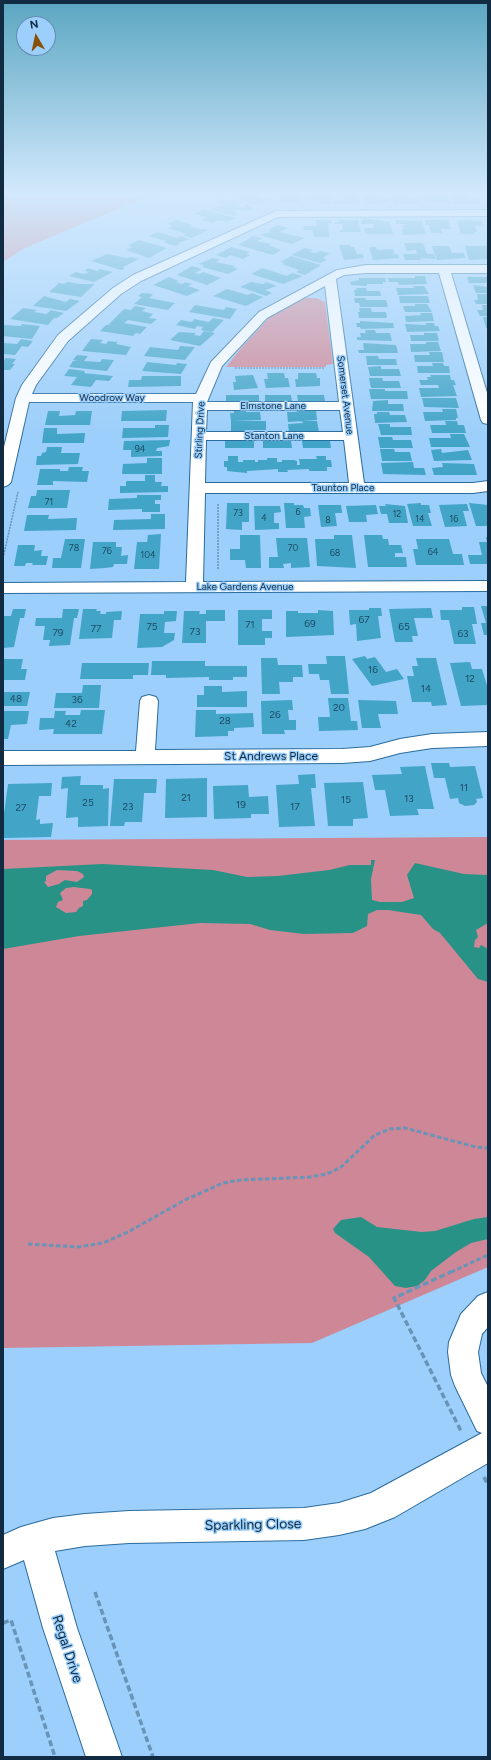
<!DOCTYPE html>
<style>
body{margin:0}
#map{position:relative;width:491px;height:1760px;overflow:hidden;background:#9ccffb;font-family:Figtree,sans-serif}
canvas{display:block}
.frame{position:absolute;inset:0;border:4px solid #112c42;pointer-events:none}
.north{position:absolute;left:16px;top:16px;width:40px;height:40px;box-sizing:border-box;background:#9ccffb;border:1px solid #648eb1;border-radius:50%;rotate:351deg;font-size:11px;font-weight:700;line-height:16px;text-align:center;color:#112c42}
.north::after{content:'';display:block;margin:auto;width:14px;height:18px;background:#885002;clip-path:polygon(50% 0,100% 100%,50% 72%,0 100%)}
</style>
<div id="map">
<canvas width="491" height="1760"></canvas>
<div class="frame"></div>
<div class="north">N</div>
</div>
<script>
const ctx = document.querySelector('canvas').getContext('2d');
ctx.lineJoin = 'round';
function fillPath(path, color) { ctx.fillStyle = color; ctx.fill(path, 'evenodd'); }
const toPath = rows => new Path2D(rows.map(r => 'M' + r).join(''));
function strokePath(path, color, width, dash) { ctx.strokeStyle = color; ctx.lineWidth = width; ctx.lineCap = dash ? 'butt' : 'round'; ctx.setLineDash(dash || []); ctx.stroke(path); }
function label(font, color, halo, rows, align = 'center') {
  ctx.font = font + ' Figtree,sans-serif'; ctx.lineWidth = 3; ctx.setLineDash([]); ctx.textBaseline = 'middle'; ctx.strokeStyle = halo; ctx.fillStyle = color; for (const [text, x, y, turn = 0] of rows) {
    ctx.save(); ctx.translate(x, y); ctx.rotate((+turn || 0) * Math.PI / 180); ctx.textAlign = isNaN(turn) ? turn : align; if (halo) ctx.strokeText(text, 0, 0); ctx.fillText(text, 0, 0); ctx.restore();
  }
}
fillPath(toPath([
 [3,192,158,192,25,248,3,262],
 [305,298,316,298,325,302,333,364,326,365,326,367,226,367,242,347,269,318],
 [488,837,488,1267,312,1343,3,1348,3,840]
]), '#ce8796');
fillPath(toPath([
 [371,860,375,860,371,879,372,900,380,902,402,902,414,898,407,875,415,863,464,874,488,875,488,923,476,930,478,937,475,940,474,947,479,948,481,945,488,949,488,982,478,979,440,933,433,929,421,915,388,910,377,910,368,914,367,926,353,933,304,934,270,930,250,924,200,923,79,936,3,949,3,869,102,864,213,870,247,877,278,876,329,870,350,865,371,865],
 [57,870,77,871,83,874,84,877,77,882,65,880,59,884,48,887,44,882,46,881,46,876],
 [74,887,90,889,92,890,92,894,87,900,83,901,83,906,79,908,76,912,66,913,56,907,58,902,63,900,60,893,66,888],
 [361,1217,377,1227,422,1232,435,1231,474,1219,488,1217,488,1239,471,1243,456,1252,431,1271,425,1280,417,1286,406,1288,395,1286,369,1257,335,1233,333,1229,341,1220]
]), '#289287');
fillPath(toPath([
 [241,192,251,195,259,193,264,195,257,197,260,199,267,197,273,200,253,205,232,194],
 [281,192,301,192,302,203,279,203,278,200,281,200],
 [319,192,328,192,331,204,322,204,321,201,306,201,306,195,320,195],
 [341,192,357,192,359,203,334,204,333,200,343,200],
 [363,192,377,192,378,196,390,198,391,202,366,205],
 [420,192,429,192,431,195,447,193,451,203,424,202],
 [391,193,408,193,410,199,420,198,422,203,394,205],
 [450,194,463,194,463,196,469,195,470,199,478,199,480,204,454,204],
 [237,198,244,202,236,205,244,208,245,207,243,206,246,204,254,208,248,211,229,209,237,211,233,213,239,214,234,216,210,210,225,204,218,201,223,199,231,201],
 [203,209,235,218,227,222,218,220,212,223,202,220,207,217,194,214],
 [363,218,390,222,393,234,365,234,364,228,374,228,373,224,361,224,361,220,364,220],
 [176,220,193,225,190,227,208,230,191,238,183,235,186,234,167,228,173,226,167,224],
 [316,220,331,221,331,223,328,223,329,237,314,237,313,230,304,230,303,226,317,226],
 [338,220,358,220,361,232,340,232,339,230,343,230,342,224,335,224,335,222,339,222],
 [395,220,422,221,426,234,403,235,402,229,404,229,402,225,406,225,405,224,396,224],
 [425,220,448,220,451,229,441,229,442,233,431,233,429,225,426,225],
 [463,220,482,221,484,226,475,226,477,232,474,232,475,234,461,234,457,221],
 [277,225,288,228,279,232,305,238,292,244,259,235,270,232,268,232,271,231,268,230],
 [158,232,177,238,181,236,189,239,178,243,181,244,175,246,163,242,166,241,149,236],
 [253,236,263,238,257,241,271,244,269,245,281,250,273,255,238,245],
 [139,240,167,248,149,258,126,250,132,247,128,245],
 [404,243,423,243,427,254,434,254,436,259,420,258,421,260,405,260,403,254,417,254,416,250,407,251],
 [339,245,350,245,351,247,354,247,357,254,363,254,364,258,344,260],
 [432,246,449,246,452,253,464,253,465,258,437,260],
 [465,246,488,246,488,259,469,260],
 [231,247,250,252,246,254,250,255,243,259,230,255,226,258,216,255],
 [369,247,376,247,377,250,393,249,394,254,398,254,399,258,373,260],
 [305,248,313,250,309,252,315,253,320,251,330,253,323,258,327,260,320,263,291,255],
 [107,254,127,258,130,257,139,259,123,267,124,269,121,270,91,261],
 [291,256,321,265,305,275,296,272,299,270,282,264,284,263,281,262],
 [213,258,220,260,216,262,235,266,233,267,238,269,228,274,202,267,204,265,198,264],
 [192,266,202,269,195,273,200,274,203,272,221,278,207,285,177,275],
 [88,268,97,271,100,269,113,272,94,282,69,276,76,272,84,274,89,272,85,271],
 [262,268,287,276,292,273,303,276,283,284,251,274],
 [415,276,425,276,427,284,399,285,398,282,389,282,388,278,415,278],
 [169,277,179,281,176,282,182,284,185,282,192,284,188,286,200,290,187,296,153,285],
 [467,277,488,277,488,283,469,283],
 [359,278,385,278,386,282,383,282,383,284,367,284,367,286,351,285,350,282,359,280],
 [67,282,81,284,95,284,81,297,49,292,59,283,64,284],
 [251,282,263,284,266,282,277,286,265,290,272,293,266,296,240,287],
 [473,285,488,287,488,293,476,293],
 [413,286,424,286,429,294,398,295,396,288,414,288],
 [356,288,366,288,367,291,380,291,381,296,355,296,354,290,357,290],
 [227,289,248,295,252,293,263,297,246,306,213,296],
 [142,293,153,294,149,298,175,303,168,310,134,304,142,297,138,296],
 [477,294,488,294,488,304,476,304,474,300,478,300],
 [44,296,66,302,70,299,80,301,66,311,33,306],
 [399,296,428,296,430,303,400,303],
 [354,298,365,298,366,300,386,300,388,307,360,307,359,303,355,303],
 [415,304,427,304,432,312,405,312,403,306,415,306],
 [195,305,224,310,226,307,237,309,230,319,189,312],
 [482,305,488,305,488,316,480,316,477,310,483,310],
 [135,306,146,308,142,311,153,314,149,318,157,319,151,324,128,320,124,323,147,327,140,334,136,333,133,336,100,331,106,325,112,324,109,324,124,309,131,310],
 [23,308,37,310,34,312,46,314,51,310,64,313,57,318,54,318,48,325,10,319],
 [359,308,371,308,372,312,386,312,387,318,359,318,358,312,360,312],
 [420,313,432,313,434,321,406,322,405,316,421,315],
 [483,317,488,317,488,328,486,328],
 [213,318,224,320,212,332,201,330,203,327,197,326,195,329,176,325,181,320,192,322,194,319,209,322],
 [360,321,393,323,394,328,361,329,360,327,357,327,356,323,360,323],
 [426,323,434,323,435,326,438,326,440,331,407,332,405,324,426,325],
 [22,324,40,326,32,339,3,336,4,325,21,326],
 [365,330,375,330,376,333,390,333,392,341,357,340,357,337,361,337,360,333,366,333],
 [204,331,215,333,200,346,170,340,179,332,196,333,194,335,200,336],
 [424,333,437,333,439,341,411,341,410,335,424,335],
 [21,339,33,341,28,347,22,346,15,355,3,354,3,343,17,344],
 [91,339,103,340,100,343,106,344,108,341,118,342,116,344,131,347,126,355,82,351],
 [426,342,438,342,441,351,411,352,410,344,426,344],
 [363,343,396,345,398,353,359,353,358,350,364,350],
 [180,346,195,347,185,360,144,356,150,347,178,350],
 [429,352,442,352,444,362,415,362,414,355,430,355],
 [77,355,88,356,84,361,100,362,102,359,114,360,107,371,69,367,73,361,77,361,73,360],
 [366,356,378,356,379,359,396,359,397,365,367,365],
 [6,358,16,359,12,364,15,364,10,370,3,370,3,361],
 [147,362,176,365,177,363,187,364,181,374,142,371],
 [432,363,443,363,444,366,449,366,450,373,418,373,417,366,433,366],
 [381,366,381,369,399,369,401,376,370,376,368,367],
 [69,369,85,371,84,373,113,376,109,381,96,380,91,387,71,385,77,377,64,376],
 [267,373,284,373,285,378,288,378,290,387,266,388,264,379,268,379],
 [298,373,316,373,317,378,320,378,320,386,296,387,295,379,298,379],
 [253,375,258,388,234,390,233,382,236,382,235,376],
 [430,375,450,375,451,380,454,380,456,385,453,385,457,396,421,397,419,388,439,388,438,385,421,385,419,380,428,380,427,377,431,377],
 [142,376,181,376,181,386,128,387,129,380,141,380],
 [369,378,382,378,383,381,399,381,401,388,371,388],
 [369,389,385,389,385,391,407,391,408,399,371,399],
 [226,395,259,395,259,401,226,401],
 [265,395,291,395,292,401,265,401],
 [297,395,324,395,325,401,298,401],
 [422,398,456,398,459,408,424,407],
 [388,400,388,404,403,404,404,411,372,411,373,401],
 [234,409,246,409,246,412,260,412,261,420,231,421,230,413,234,413],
 [442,409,456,409,458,418,456,418,456,420,425,421,423,412,443,412],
 [167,410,166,421,121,421,122,411],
 [297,410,316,410,317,420,288,422,287,412,297,412],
 [48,411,60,411,59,416,75,415,76,411,92,411,90,425,45,425],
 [377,412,389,412,390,415,405,415,407,422,375,423,374,414,377,414],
 [231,421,266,421,266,430,245,430,245,434,231,434],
 [302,421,317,421,319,432,289,433,288,424,303,423],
 [445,421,457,421,458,425,464,425,466,433,432,433,430,425,446,425],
 [378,424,390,424,390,427,411,427,412,435,381,435],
 [155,425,169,425,168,437,122,438,123,428,155,428],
 [44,428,57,428,57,434,85,433,84,443,42,443],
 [450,434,464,434,470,447,431,447,429,438,451,438],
 [378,437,392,437,393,440,411,440,413,448,380,448],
 [170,440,169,446,157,448,156,451,162,451,162,456,131,457,131,450,123,450,124,441],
 [225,441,254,441,254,448,225,448],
 [263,441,291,441,292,448,263,448],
 [302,441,330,441,331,448,303,448],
 [47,447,62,447,61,453,80,453,78,464,36,465,37,456,41,456,42,453,46,452],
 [380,449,394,449,395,452,410,452,412,461,382,461],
 [441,449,442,453,468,450,472,460,434,461,431,450],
 [228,456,238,456,238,462,243,462,243,460,255,460,255,462,258,462,258,460,267,460,267,458,277,458,277,462,282,462,282,460,294,460,297,461,297,465,300,465,299,459,317,459,316,456,326,456,326,460,331,460,332,467,327,467,327,471,309,471,309,469,287,470,288,472,278,472,278,469,247,471,247,473,227,471,227,467,224,467,224,461,228,461],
 [147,458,162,458,162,474,122,474,123,464,147,463],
 [413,462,414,468,424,468,426,475,383,474,381,463],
 [442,463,474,464,477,475,434,475,432,468,443,467],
 [69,467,83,467,82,471,89,471,87,482,53,481,53,485,37,485,40,469,60,469,60,471,68,471],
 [145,475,155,475,155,482,162,482,161,486,168,486,168,492,120,493,120,486,126,486,126,481,145,481],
 [37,490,70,490,67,508,28,508,31,496,36,496],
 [137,495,161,495,161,500,155,500,155,504,160,504,160,512,142,512,142,509,108,510,109,499,137,498],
 [227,503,249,503,249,522,242,522,242,530,226,529],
 [284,503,294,503,294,505,303,505,304,508,310,508,311,516,304,517,305,528,286,528],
 [421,503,421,505,429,505,431,513,428,513,432,526,413,526,407,504],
 [469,503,488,505,488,526,476,526],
 [385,504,405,506,408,523,389,523,387,514,381,514,379,506,386,506],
 [467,504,469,511,463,511,467,526,445,527,439,505],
 [318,505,341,505,342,513,335,513,337,526,321,527],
 [376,505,378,514,366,515,367,522,349,522,346,506],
 [254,506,280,506,281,512,274,513,274,523,279,523,279,529,255,530],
 [151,514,165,514,165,529,113,530,114,520,151,519],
 [27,515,49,515,48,519,77,518,76,530,24,531],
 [161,534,159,569,134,569,137,542,147,542,148,535],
 [240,535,260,535,261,568,246,568,245,560,230,560,230,549,240,549],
 [334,535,352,535,356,568,317,566,315,539,334,539],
 [364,535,382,535,383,539,388,539,389,545,401,545,403,553,395,553,395,557,406,557,407,567,368,567],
 [486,537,488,537,488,564,470,564,468,555,482,555,479,542,487,542],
 [276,538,307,538,310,567,291,568,291,563,283,564,284,568,269,568,269,557,278,557],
 [65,539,85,539,81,568,52,568,53,558,61,558],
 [416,539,449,539,453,554,462,554,464,565,416,565,413,549,418,549],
 [93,542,116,542,116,547,122,547,121,556,128,555,127,564,114,564,113,567,105,568,90,569],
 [18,545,35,545,34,551,42,550,41,556,48,556,46,565,32,565,33,563,26,563,25,566,14,566],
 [481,606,488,606,488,635,484,635,481,623,486,623],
 [462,607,474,607,477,624,472,624,476,644,454,644,449,620,441,620,440,610,462,610],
 [369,608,381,608,382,616,378,616,381,638,357,641,356,624,350,625,349,610,369,610],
 [431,608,433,618,414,618,418,636,412,636,413,642,395,642,389,609],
 [13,609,26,609,24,618,20,618,14,647,3,648,3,616,11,616],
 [63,609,79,609,77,618,74,618,70,645,49,646,50,640,43,640,45,626,35,626,36,618,62,618],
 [83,609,97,609,96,611,101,611,100,614,106,614,106,612,122,611,121,620,114,620,112,638,79,639],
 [206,610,225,610,225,621,206,621,206,643,182,643,184,611,200,611,199,614,206,614],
 [238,610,272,610,272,619,262,619,262,631,272,631,272,638,265,638,265,645,238,645],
 [318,610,333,611,334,635,286,637,286,611,298,611,298,613,318,613],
 [164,611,177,611,176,621,165,622,164,633,175,633,174,640,162,647,137,648,140,614,164,614],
 [326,656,345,656,349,694,331,694,329,680,320,680,319,674,309,674,308,664,327,664],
 [365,656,367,659,375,657,386,672,397,669,404,679,372,686,352,659],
 [261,658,277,658,278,665,302,665,303,677,293,677,293,682,279,682,280,694,262,694],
 [416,658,436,658,447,705,432,706,431,702,412,702,407,676,414,676,412,666,418,666],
 [3,659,23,659,21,669,27,669,25,680,3,680],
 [152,661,205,661,205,666,247,666,247,677,233,677,233,680,209,680,209,677,166,678,166,675,151,675],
 [470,662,472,669,482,669,488,689,488,705,461,706,450,663],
 [82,663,149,663,148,675,133,675,133,679,80,679],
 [83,685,101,685,99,708,54,708,56,693,82,693],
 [204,686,222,686,222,692,247,691,247,707,197,707,197,695,204,695],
 [3,692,30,692,27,706,3,706],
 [328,698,348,698,351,721,357,721,358,730,319,731,318,717,330,717],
 [292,700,293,710,288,710,289,720,296,720,296,730,284,730,285,734,262,734,261,701],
 [358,700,396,701,398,714,378,714,381,728,362,728],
 [81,710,105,710,102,734,53,734,54,729,39,730,40,718,54,718,55,711,66,711,65,715,80,715],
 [196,710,216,710,216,714,253,713,254,727,234,728,234,731,228,731,228,736,195,737],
 [3,711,29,711,27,724,11,725,8,739,3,739],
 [431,763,449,763,450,767,475,766,483,798,476,799,477,802,474,805,465,806,459,803,458,798,450,799,445,778,434,778],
 [425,766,434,809,417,809,419,815,390,816,385,790,375,790,372,775,402,774,400,767],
 [315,774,316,788,311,788,315,826,279,827,276,785,299,784,298,775],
 [81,776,80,785,103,785,103,789,109,788,108,826,78,827,78,817,66,818,68,788,61,789,62,777],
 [207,778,207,817,165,818,166,779],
 [114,779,157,779,156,793,144,793,142,822,125,822,124,826,110,826],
 [363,782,368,818,353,819,353,826,328,826,324,783],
 [52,783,51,796,39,796,36,820,40,819,40,824,53,823,51,837,3,838,3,821,8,784],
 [248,785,249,797,268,796,269,814,251,814,251,818,214,819,213,786]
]), '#42a4c7');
const minor = toPath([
 [488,210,488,216,278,217,141,281,121,294,68,341,36,385,32,394,196,394,211,362,259,312,337,270,366,265,488,265,488,273,451,273,488,396,488,424,483,423,481,420,439,273,366,273,344,275,336,279,364,483,473,483,488,481,488,491,473,493,205,493,203,582,488,581,488,591,3,593,3,583,186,582,193,402,29,402,11,482,8,485,3,487,3,451,16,398,22,385,58,335,113,288,133,275,276,211,488,210],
 [325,286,339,402,207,402,222,366,267,318,325,286],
 [207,410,340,410,343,432,206,432,207,410],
 [206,440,344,440,349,483,205,483,206,440],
 [149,695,156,697,158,701,155,750,342,749,370,747,400,739,432,734,488,732,488,746,432,748,400,753,370,761,342,763,3,765,3,751,136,751,140,701,142,697,149,695],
 [488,1292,488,1327,482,1334,478,1352,481,1373,488,1387,488,1463,395,1517,365,1529,339,1535,304,1540,129,1543,85,1546,55,1551,77,1628,122,1757,86,1757,43,1628,24,1560,3,1569,3,1535,21,1527,53,1518,85,1514,129,1511,304,1508,339,1503,371,1493,482,1433,477,1431,455,1386,451,1375,448,1352,449,1342,461,1314,478,1296,488,1292]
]);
strokePath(minor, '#2a6b9d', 2);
strokePath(toPath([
 [235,368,324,368],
 [218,504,218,570],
 [3,558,18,492]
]), '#6993b7', 1.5, [2, 1]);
strokePath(toPath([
 [28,1244,78,1247,103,1243,128,1232,185,1200,223,1183,241,1180,310,1177,327,1174,341,1167,375,1135,390,1129,405,1128,476,1147,488,1148],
 [451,1272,488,1255]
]), '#6993b7', 3, [4.5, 2.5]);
strokePath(toPath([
 [453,1271,394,1298,462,1433],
 [484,1477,488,1485],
 [95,1592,153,1757],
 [3,1623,11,1620,55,1757]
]), '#6993b7', 3.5, [6, 3]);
fillPath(minor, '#fff');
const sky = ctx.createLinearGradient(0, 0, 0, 438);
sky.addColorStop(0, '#5ba6c1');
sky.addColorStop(0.44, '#d2e9fd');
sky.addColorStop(1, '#d2e9fd00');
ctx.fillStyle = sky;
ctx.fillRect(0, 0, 491, 438);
label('9px', '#1d4a63', null, [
 ["94",140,449],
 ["71",49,502],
 ["6",298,512],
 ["73",238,513],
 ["12",397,514],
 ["4",264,518],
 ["14",420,519],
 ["16",454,519],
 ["8",328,520],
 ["78",74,548],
 ["70",293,548],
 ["76",107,551],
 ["64",433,552],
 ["68",335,553],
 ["104",148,555]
]);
label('10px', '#112c42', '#9ccffb', [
 ["Somerset Avenue",345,395,83],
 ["Woodrow Way",112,398],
 ["Elmstone Lane",273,406],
 ["Stirling Drive",200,430,-87],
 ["Stanton Lane",274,436],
 ["Taunton Place",343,488],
 ["Lake Gardens Avenue",245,587]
]);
label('10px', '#1d4a63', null, [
 ["67",364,620],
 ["69",310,624],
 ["71",250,625],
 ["75",152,627],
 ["65",404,627],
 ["77",96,629],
 ["73",195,632],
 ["79",58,633],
 ["63",463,634],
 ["16",373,670],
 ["12",470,679],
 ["14",426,689],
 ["48",16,699],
 ["36",77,700],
 ["20",339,708],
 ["26",275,715],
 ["28",225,721],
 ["42",71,724],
 ["11",464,788],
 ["21",186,798],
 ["13",409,799],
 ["15",346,800],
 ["25",88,803],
 ["19",241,805],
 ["23",128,807],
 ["17",295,807],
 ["27",21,808]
]);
label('12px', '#112c42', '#9ccffb', [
 ["St Andrews Place",271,756]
]);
label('14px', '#112c42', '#9ccffb', [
 ["Sparkling Close",253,1525,-1],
 ["Regal Drive",67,1649,72]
]);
</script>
